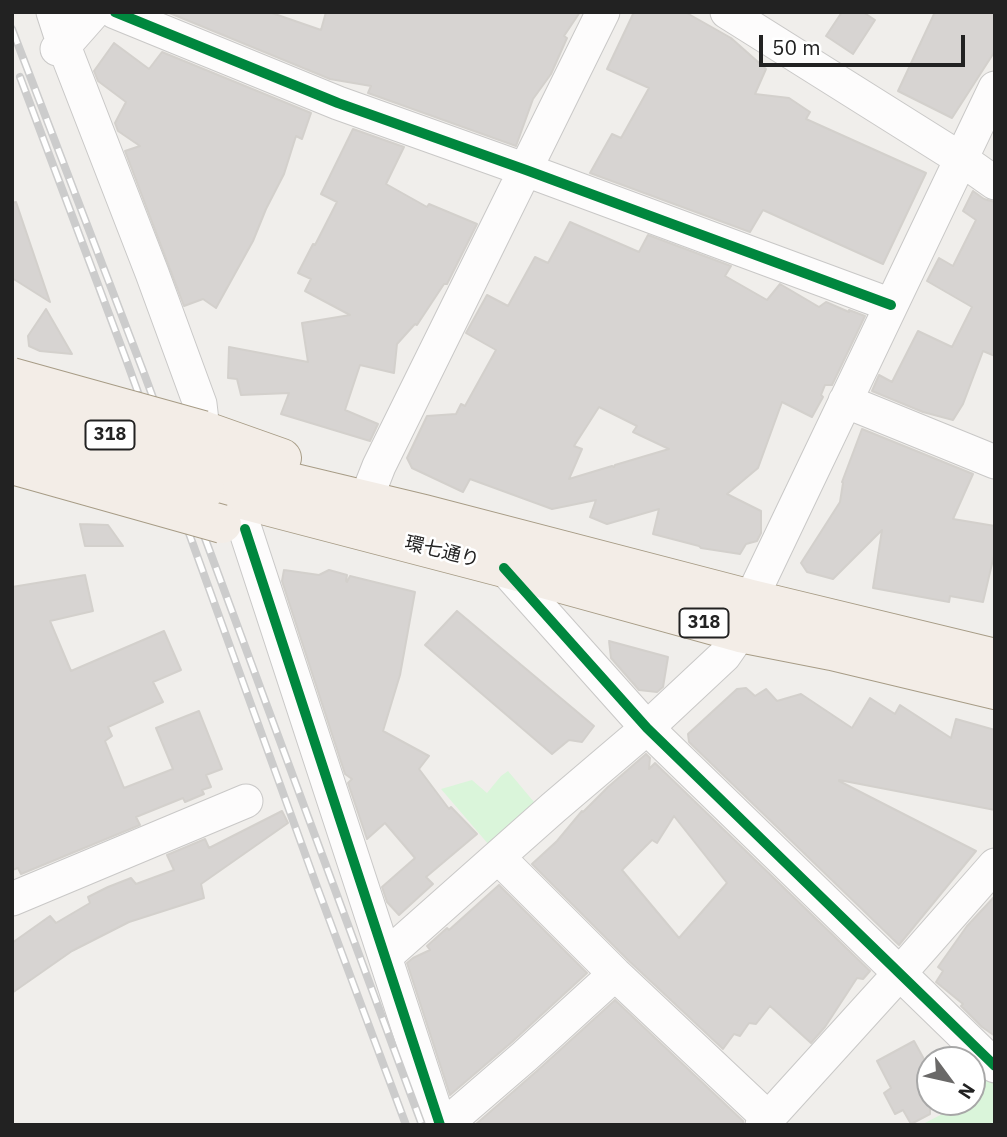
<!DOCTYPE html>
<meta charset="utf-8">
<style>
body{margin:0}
#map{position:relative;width:1007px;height:1137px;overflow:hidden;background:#f0eeeb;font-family:"IBM Plex Sans",sans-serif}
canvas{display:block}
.frame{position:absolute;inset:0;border:14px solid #222;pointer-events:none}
.north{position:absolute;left:916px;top:1046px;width:70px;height:70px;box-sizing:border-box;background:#fff;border:2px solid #a7a7a7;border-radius:50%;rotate:123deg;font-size:19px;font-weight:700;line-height:28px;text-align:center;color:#222}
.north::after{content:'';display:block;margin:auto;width:24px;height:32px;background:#6a6968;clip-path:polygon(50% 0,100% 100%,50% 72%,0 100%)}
.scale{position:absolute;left:759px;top:35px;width:206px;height:32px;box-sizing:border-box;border:4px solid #222;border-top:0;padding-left:9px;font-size:21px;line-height:24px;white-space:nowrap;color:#222;-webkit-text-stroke:5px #fff;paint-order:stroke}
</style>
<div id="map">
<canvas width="1007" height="1137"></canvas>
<div class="frame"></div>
<div class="north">N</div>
<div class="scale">50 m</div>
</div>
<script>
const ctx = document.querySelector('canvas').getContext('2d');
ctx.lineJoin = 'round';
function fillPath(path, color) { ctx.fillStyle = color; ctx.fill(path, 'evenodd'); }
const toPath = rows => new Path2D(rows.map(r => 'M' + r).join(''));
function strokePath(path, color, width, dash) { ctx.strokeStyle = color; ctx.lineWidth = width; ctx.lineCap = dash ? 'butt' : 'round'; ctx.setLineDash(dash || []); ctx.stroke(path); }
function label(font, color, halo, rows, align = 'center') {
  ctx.font = font + ' "IBM Plex Sans","Noto Sans JP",sans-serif'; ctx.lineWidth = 5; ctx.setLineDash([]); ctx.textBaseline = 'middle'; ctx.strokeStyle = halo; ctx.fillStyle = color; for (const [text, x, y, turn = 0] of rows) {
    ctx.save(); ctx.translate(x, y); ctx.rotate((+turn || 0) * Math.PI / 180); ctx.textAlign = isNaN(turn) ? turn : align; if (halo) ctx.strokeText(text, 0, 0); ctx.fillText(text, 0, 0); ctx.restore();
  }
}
fillPath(toPath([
 [508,771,534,802,534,814,495,852,441,789,472,780,487,793,501,776],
 [987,1067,995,1074,995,1125,921,1125,950,1110,957,1102,972,1102,972,1084]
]), '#daf5da');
const building = toPath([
 [167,12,269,12,321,30,326,12,580,12,564,36,567,38,551,74,533,99,516,146,368,93,371,86,330,79,167,12],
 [634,12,685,12,731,38,766,69,755,94,789,98,810,112,806,119,926,173,883,264,763,210,750,232,590,173,612,134,621,138,649,88,607,69,634,12],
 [842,12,863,12,875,20,853,54,826,36,842,12],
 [935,12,995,12,995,51,952,118,898,91,935,12],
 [114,43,149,69,162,52,311,113,302,139,296,136,284,174,266,209,253,241,216,308,203,299,184,306,125,151,140,146,118,131,115,123,126,102,98,81,94,71,114,43],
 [353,129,404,147,386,184,427,207,429,204,477,224,447,284,444,284,417,325,415,324,397,344,394,373,360,365,345,410,378,424,370,441,281,414,289,393,241,395,237,379,228,378,229,347,308,362,302,323,350,315,305,291,311,279,298,273,313,244,315,245,337,202,321,194,353,129],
 [973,191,984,199,995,202,995,356,983,351,963,404,953,420,923,412,872,391,879,375,892,382,918,331,952,347,972,307,927,281,939,258,953,266,976,220,963,211,973,191],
 [16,202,50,302,12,278,12,203,16,202],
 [570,222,639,252,648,235,731,266,725,276,767,300,780,284,819,307,826,302,849,312,849,310,865,316,832,385,825,385,821,395,823,397,812,417,782,402,758,468,727,494,761,511,761,533,757,541,746,544,740,554,701,548,699,546,653,534,659,509,607,524,590,517,596,500,552,509,470,479,463,492,412,468,407,458,427,416,456,414,461,404,465,406,496,350,466,333,487,295,508,306,535,257,548,263,570,222],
 [599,407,637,426,633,432,669,449,615,465,614,467,612,466,569,479,582,449,574,446,599,407],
 [46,309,72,354,40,351,29,346,28,336,46,309],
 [862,429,973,474,953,519,995,526,995,551,983,602,950,596,949,602,873,588,882,530,833,579,807,572,801,563,840,502,843,483,842,482,862,429],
 [80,524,108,525,123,546,85,546,80,524],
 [284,570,319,575,329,570,347,575,346,581,347,582,350,576,415,592,400,675,383,731,429,756,419,769,449,809,451,807,477,834,426,877,433,884,399,915,387,902,382,887,415,858,385,823,367,839,348,783,352,779,345,774,282,581,284,570],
 [85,575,93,611,50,621,71,671,164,631,181,670,153,682,163,702,108,727,112,736,105,741,124,788,173,769,156,728,199,711,222,769,206,775,211,787,202,790,204,794,185,802,183,798,136,817,140,825,21,874,18,868,12,870,12,587,85,575],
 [457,611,594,726,582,742,569,740,552,754,425,645,457,611],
 [609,641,668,657,663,687,657,692,639,690,611,658,609,641],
 [746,688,755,696,766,689,777,701,801,694,852,728,870,698,895,714,900,705,951,738,956,719,995,730,995,810,839,780,839,781,976,851,899,945,689,742,688,734,737,689,746,688],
 [646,754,650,758,649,769,655,763,870,971,863,979,857,978,825,1027,811,1043,770,1006,756,1024,749,1023,740,1036,734,1034,723,1049,628,960,532,864,557,841,582,811,583,812,608,787,646,754],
 [674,816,727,883,679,938,622,870,652,840,657,843,674,816],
 [282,811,288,823,201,884,204,898,129,922,72,951,12,993,12,943,50,916,56,923,90,903,88,897,108,887,131,878,136,884,174,870,167,855,205,839,209,848,282,811],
 [499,885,587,973,512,1042,450,1095,407,963,413,958,430,950,427,946,447,928,449,930,499,885],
 [995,896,995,1036,982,1027,961,1006,963,1004,936,982,943,971,938,967,967,926,995,896],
 [615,1000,743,1121,743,1125,475,1125,538,1070,615,1000],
 [914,1041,930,1070,930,1114,911,1124,903,1110,895,1114,884,1093,891,1088,877,1061,914,1041]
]);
fillPath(building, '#d7d4d2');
strokePath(building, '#d3d0cc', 2);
const street = toPath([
 [53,12,64,46,152,273,200,404,203,430],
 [115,12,338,103,526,170,891,305],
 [727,12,961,159,995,183],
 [57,49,64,46,94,12],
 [845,401,995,462],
 [370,489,379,466,603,12],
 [245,529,440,1125],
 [504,568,647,728,995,1066],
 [751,599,995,88],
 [498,857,615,974,768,1118],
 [12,899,246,801],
 [385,957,553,808,647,728,724,656,740,633],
 [445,1125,525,1056,615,974],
 [762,1125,899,974,995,865]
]);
const primary = toPath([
 [203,430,282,458],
 [207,462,424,514,751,599,995,658],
 [205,490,504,568,740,633,832,651,995,690]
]);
strokePath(street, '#c9c8c7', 35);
strokePath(primary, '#a79c86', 40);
strokePath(street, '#fdfcfc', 33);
strokePath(primary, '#f3ede7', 38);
const rail = toPath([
 [12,29,145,376,422,1125],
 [20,77,127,362,316,884,406,1125]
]);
strokePath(rail, '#ccc', 8);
strokePath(rail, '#fff', 5, [16]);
const primaryBridge = toPath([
 [12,377,203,430],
 [12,408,207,462],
 [12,438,205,490],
 [12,465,222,524]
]);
strokePath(primaryBridge, '#a79c86', 40, []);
strokePath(primaryBridge, '#f3ede7', 38);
strokePath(toPath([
 [115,12,338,103,526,170,891,305],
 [245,529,440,1125],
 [504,568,647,728,995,1066]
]), '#00873e', 10);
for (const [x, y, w] of [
 [110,435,49],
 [704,623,49]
]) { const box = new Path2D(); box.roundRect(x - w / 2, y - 14.5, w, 29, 5); ctx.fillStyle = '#fff'; ctx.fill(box); strokePath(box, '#222', 2); }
label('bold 18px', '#222', null, [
 ["318",110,435],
 ["318",704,623]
]);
label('19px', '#222', '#fff', [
 ["環七通り",442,552,14]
]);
</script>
